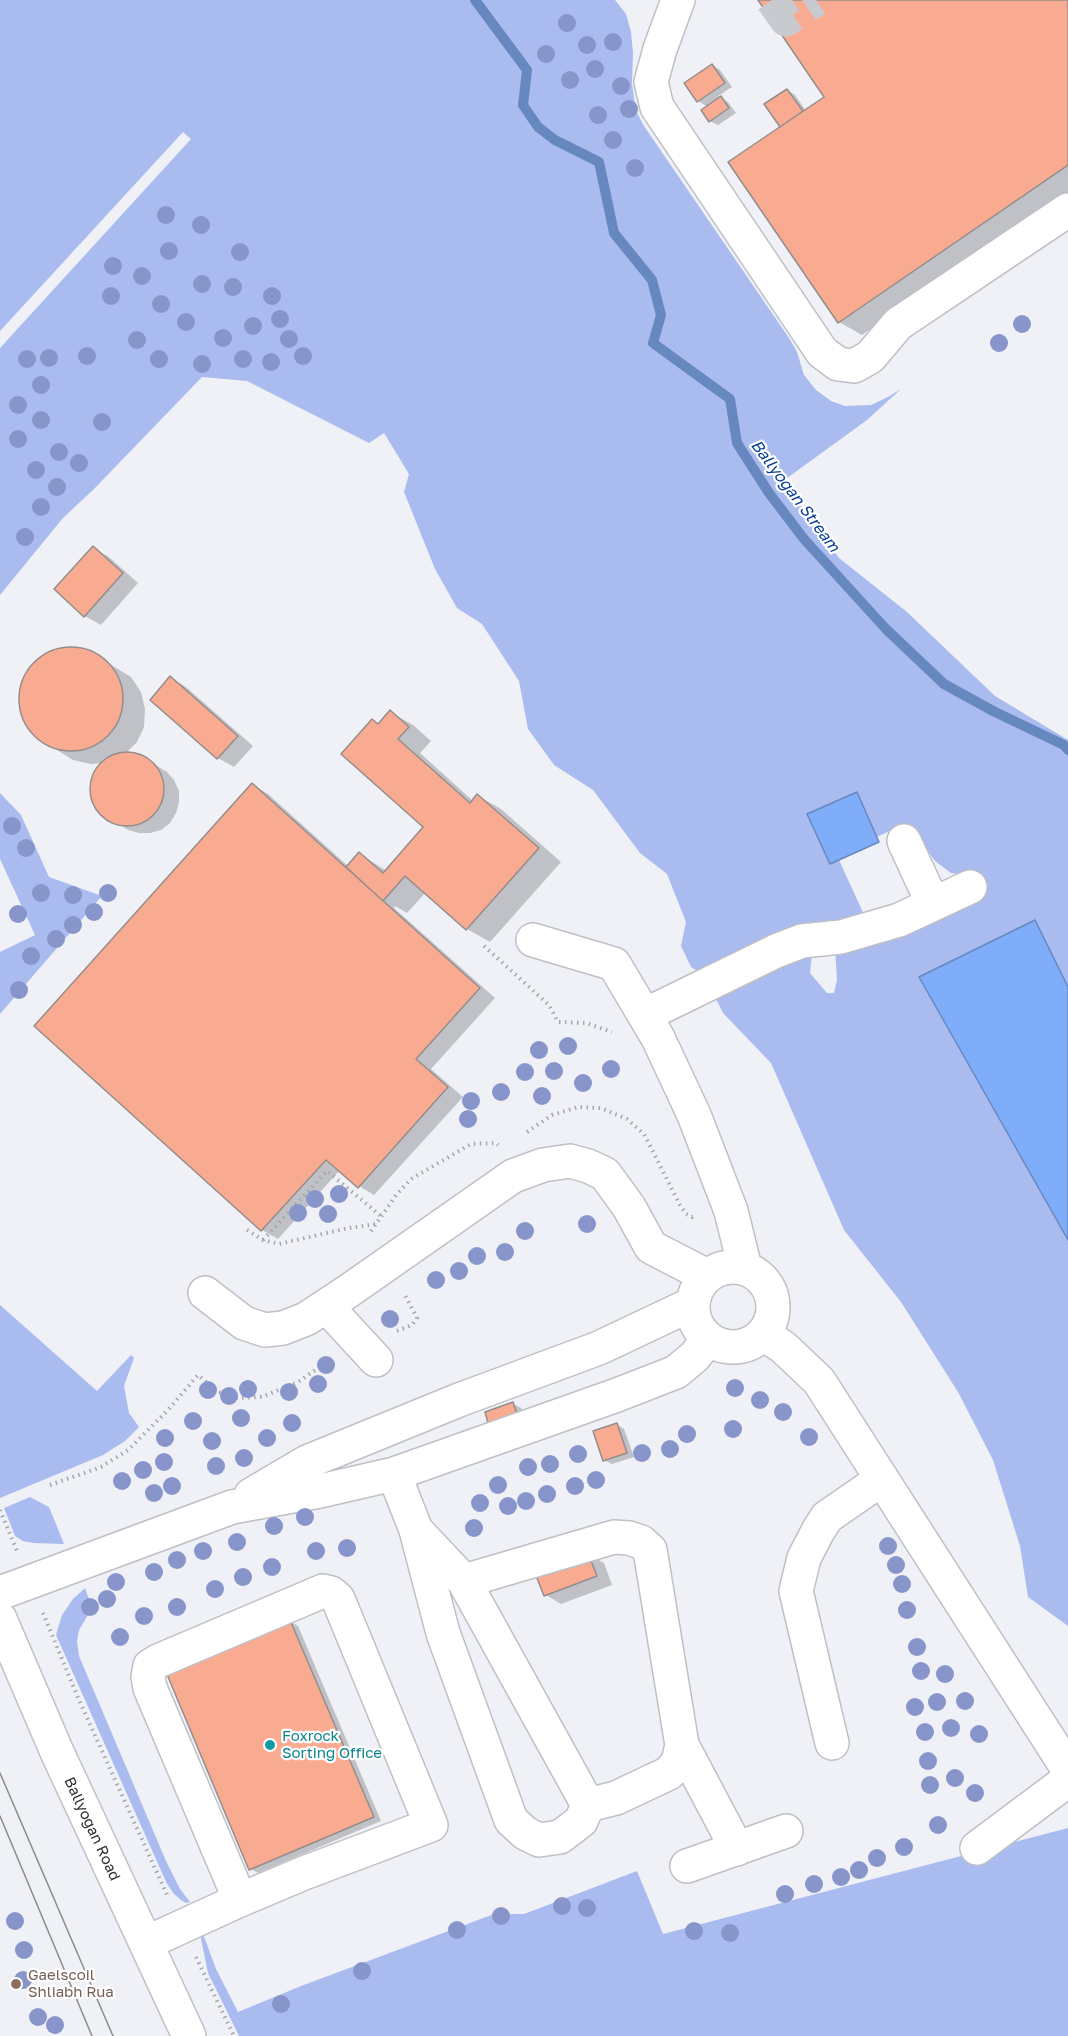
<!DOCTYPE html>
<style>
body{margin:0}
canvas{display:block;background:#eff1f7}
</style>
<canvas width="1068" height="2036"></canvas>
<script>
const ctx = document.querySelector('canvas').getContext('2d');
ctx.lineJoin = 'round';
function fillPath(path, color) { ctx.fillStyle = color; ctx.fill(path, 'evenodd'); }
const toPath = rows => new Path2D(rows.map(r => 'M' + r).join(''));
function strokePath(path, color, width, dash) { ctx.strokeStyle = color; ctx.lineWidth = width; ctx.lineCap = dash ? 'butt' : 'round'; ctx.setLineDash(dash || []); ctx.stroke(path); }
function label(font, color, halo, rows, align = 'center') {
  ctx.font = font + ' "Golos Text",sans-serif'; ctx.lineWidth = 4.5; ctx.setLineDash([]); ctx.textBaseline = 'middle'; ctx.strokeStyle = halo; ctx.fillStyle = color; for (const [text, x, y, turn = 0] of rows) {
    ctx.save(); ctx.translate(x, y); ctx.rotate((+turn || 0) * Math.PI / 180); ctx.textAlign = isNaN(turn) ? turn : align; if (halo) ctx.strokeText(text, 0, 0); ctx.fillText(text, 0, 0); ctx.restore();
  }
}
fillPath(toPath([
 [0,0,615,0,626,14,631,32,633,53,632,84,636,111,644,126,789,338,797,352,804,375,816,390,831,401,845,406,871,405,888,397,901,389,867,420,783,481,839,558,907,612,995,696,1068,740,1068,987,1035,921,920,978,1068,1240,1068,1626,1028,1597,1020,1546,993,1460,958,1392,901,1302,844,1230,771,1063,723,1013,715,997,768,971,812,954,810,973,827,993,834,993,837,980,835,948,965,875,951,873,935,861,927,850,919,832,904,839,898,827,877,837,856,792,829,863,839,860,866,919,701,973,691,967,681,946,686,922,667,874,640,853,593,790,554,765,528,729,519,681,482,624,457,608,435,569,404,492,409,474,384,433,369,443,247,381,202,377,94,489,63,518,0,595,0,348,191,139,183,132,0,331],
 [0,793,21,815,49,877,102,896,0,1014,0,952,35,935,0,859],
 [0,1305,97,1391,131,1355,134,1358,124,1386,129,1413,139,1427,125,1441,103,1455,0,1498],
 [30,1497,49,1507,64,1544,34,1543,23,1541,15,1536,4,1508],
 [85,1588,92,1608,79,1630,77,1641,79,1656,166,1861,180,1889,190,1902,186,1903,181,1900,174,1894,167,1884,56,1635,62,1615,73,1599],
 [1068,1828,1068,2036,239,2036,208,1973,201,1939,202,1931,216,1969,238,2012,301,1986,494,1914,524,1914,637,1871,663,1934]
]), '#aabcef');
const water = toPath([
 [857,792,879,842,830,864,807,814,857,792],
 [1035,920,1068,987,1068,1240,919,977,1035,920]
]);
fillPath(water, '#7fadfa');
strokePath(water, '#6788be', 1.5);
fillPath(toPath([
 [760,0,1068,0,1068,194,862,335,839,322,783,127,787,90,795,95,806,111,827,97],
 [712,65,720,70,732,87,718,96,728,102,736,113,718,125,710,121,708,107,698,101],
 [93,548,109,557,138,583,101,625,85,616,56,589],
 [62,649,78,649,93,654,131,677,141,692,145,709,144,727,137,742,126,753,140,756,167,772,174,780,179,791,179,802,176,813,170,823,161,830,150,833,139,833,128,830,102,813,95,804,92,792,93,780,98,769,104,763,91,764,73,760,35,736,25,723,20,708,20,692,25,677,34,664,47,654],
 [171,678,186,687,253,746,234,767,218,758,152,700],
 [390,712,413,725,431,741,420,753,473,801,478,796,501,809,561,862,490,942,467,929,426,892,407,913,395,906,394,908,495,998,431,1069,463,1097,374,1195,359,1186,340,1170,278,1239,262,1230,36,1026,253,785,268,794,348,866,359,854,387,871,425,827,372,721,379,724],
 [513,1404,521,1408,524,1418,497,1426,490,1422],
 [616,1424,624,1429,634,1457,612,1464,604,1460],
 [588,1554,604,1563,612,1585,561,1604,546,1595],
 [290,1621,298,1626,381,1821,258,1873,251,1869]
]), '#0003');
strokePath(toPath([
 [475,0,527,70,523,105,538,127,555,140,599,162,614,233,652,280,661,315,653,343,730,399,737,443,769,493,804,539,886,629,944,684,993,711,1064,745,1068,750]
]), '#6788be', 10);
const building = toPath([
 [758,0,1068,0,1068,165,838,323,728,162,824,97,758,0],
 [712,64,725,83,697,102,684,83,712,64],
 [787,89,803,111,780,127,764,104,787,89],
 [721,96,729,108,709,122,701,110,721,96],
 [93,546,123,573,84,617,54,589,93,546],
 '19 699a52 52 0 1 1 104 0a52 52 0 1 1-104 0Z',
 [170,676,238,736,217,759,150,700,170,676],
 [390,710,409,727,398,739,470,803,477,794,539,848,466,930,405,876,383,901,346,867,359,852,383,873,423,827,341,754,372,719,378,724,390,710],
 '90 789a37 37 0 1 1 74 0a37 37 0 1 1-74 0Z',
 [252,783,480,988,416,1059,448,1087,358,1188,326,1160,261,1231,34,1026,252,783],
 [513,1402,517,1414,488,1423,485,1412,513,1402],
 [617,1423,627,1453,603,1461,593,1431,617,1423],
 [588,1553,597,1576,544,1596,535,1573,588,1553],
 [290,1620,374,1817,249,1870,166,1672,290,1620]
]);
fillPath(building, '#f9ab92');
strokePath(building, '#948d8b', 1.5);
strokePath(toPath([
 [772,0,786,20,816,0]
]), '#c9cad0', 33, [33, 16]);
const minor = toPath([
 [678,0,660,49,651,82,657,107,822,352,838,364,854,366,870,357,898,324,1068,210],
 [904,841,933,904],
 [533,940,614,964,658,1038,694,1115,731,1211,745,1268],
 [645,1015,776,951,802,941,841,937,899,920,970,887],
 '693 1307a40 40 0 1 1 80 0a40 40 0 1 1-80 0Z',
 [205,1293,244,1323,265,1330,283,1328,306,1319,347,1292,513,1176,543,1165,570,1161,588,1166,605,1174,629,1207,651,1247,707,1276],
 [326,1306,376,1360],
 [763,1334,783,1347,819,1381,1068,1769],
 [394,1474,416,1530,443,1633,511,1820,525,1833,539,1840,560,1837,581,1821,588,1805,464,1581,416,1530],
 [251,1495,307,1462,459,1400,599,1348,692,1304],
 [464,1581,614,1537,629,1538,641,1542,650,1550,682,1745,678,1762,669,1773,616,1798,588,1805],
 [0,1593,232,1507,320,1491,394,1474,617,1395,676,1372,694,1357,709,1339],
 [0,1619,57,1752,189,2036],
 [832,1743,796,1591,804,1558,818,1531,827,1517,882,1479],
 [682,1745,737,1849],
 [977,1848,1068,1780],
 [687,1866,786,1831],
 [146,1943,240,1900,150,1688,148,1677,150,1666,158,1661,323,1591,331,1593,338,1599,431,1825,304,1873,240,1900]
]);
strokePath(minor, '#bec0c6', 36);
strokePath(toPath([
 [484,946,549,1005,558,1022,586,1023,612,1032],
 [527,1132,552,1115,578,1107,601,1108,627,1119,644,1134,680,1205,686,1214,692,1217,696,1215],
 [247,1230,263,1240,279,1244,344,1229,375,1224],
 [371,1231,397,1194,411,1179,471,1144,496,1143,498,1145],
 [263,1240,327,1171,381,1216],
 [397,1331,412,1325,417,1318,404,1293],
 [50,1485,101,1467,128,1450,168,1410,198,1375,216,1391,236,1398,262,1397,298,1382,330,1360],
 [0,1510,17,1551],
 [43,1613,79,1700,168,1897],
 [196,1957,234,2036]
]), '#a5a6ab', 4, [1.5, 4.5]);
strokePath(minor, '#fff', 33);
strokePath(toPath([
 [0,1773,113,2036],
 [0,1816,92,2036]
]), '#8c8d91', 1.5);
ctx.fillStyle = '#8895cb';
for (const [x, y] of [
 [567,23],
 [613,42],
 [587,45],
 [546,54],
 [595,69],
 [570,80],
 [621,86],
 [629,109],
 [598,115],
 [613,140],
 [635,168],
 [166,215],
 [201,225],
 [169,251],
 [240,252],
 [113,266],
 [142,276],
 [202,284],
 [233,287],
 [111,296],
 [272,296],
 [161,304],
 [280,319],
 [186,322],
 [1022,324],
 [253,326],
 [223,338],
 [289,339],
 [137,340],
 [999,343],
 [87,356],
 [303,356],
 [49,358],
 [27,359],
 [159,359],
 [243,359],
 [271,362],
 [202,364],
 [41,385],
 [18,405],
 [41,420],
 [102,422],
 [18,439],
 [59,452],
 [79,463],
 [36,470],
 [57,487],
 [41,507],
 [25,537],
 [12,826],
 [26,848],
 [41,893],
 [108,893],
 [73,895],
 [94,912],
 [18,914],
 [73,925],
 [56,939],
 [31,956],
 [19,990],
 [568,1046],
 [539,1050],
 [611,1069],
 [554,1071],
 [525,1072],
 [583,1083],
 [501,1092],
 [542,1096],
 [471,1101],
 [468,1119],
 [339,1194],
 [315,1199],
 [298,1213],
 [328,1214],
 [587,1224],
 [525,1231],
 [505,1252],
 [477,1256],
 [459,1271],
 [436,1280],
 [390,1319],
 [326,1365],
 [318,1384],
 [735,1388],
 [248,1389],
 [208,1390],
 [289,1392],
 [229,1396],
 [760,1400],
 [783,1412],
 [241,1418],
 [193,1421],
 [292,1423],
 [733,1429],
 [687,1434],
 [809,1437],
 [165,1438],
 [267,1438],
 [212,1441],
 [670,1449],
 [642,1453],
 [578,1454],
 [244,1458],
 [164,1462],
 [550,1464],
 [216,1466],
 [528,1467],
 [143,1470],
 [596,1480],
 [122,1481],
 [498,1485],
 [172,1486],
 [575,1486],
 [154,1493],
 [547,1494],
 [526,1501],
 [480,1503],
 [508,1506],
 [305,1517],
 [274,1526],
 [474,1528],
 [237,1542],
 [888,1546],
 [347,1548],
 [203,1551],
 [316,1551],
 [177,1560],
 [896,1565],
 [272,1567],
 [154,1572],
 [243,1577],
 [116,1582],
 [902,1584],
 [215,1589],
 [107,1599],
 [90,1607],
 [177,1607],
 [907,1610],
 [144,1616],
 [120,1637],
 [917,1647],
 [921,1671],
 [945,1674],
 [965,1701],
 [937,1702],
 [915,1707],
 [951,1728],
 [925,1732],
 [979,1734],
 [928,1761],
 [955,1778],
 [930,1785],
 [975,1793],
 [938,1825],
 [904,1847],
 [877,1858],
 [859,1870],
 [841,1877],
 [814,1884],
 [785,1894],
 [562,1906],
 [587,1908],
 [501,1916],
 [15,1921],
 [457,1930],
 [694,1931],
 [730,1933],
 [24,1950],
 [362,1971],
 [23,1980],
 [281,2004],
 [38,2017],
 [55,2025]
]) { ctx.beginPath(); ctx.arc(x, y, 9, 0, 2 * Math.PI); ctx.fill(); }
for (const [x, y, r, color] of [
 [270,1745,6,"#0f9aa8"],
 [16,1984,6,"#8d6e63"]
]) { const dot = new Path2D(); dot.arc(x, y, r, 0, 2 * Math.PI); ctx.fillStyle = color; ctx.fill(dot); strokePath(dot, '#fff', 2); }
label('15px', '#0d838f', '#fff', [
 ["Foxrock",282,1736],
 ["Sorting Office",282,1753]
], 'left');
label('15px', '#2f3032', '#fff', [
 ["Ballyogan Road",92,1829,65]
]);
label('15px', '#785e54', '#fff', [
 ["Gaelscoil",28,1975],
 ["Shliabh Rua",28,1992]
], 'left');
label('italic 16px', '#0b4097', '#fff', [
 ["Ballyogan Stream",795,496,53]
]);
</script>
